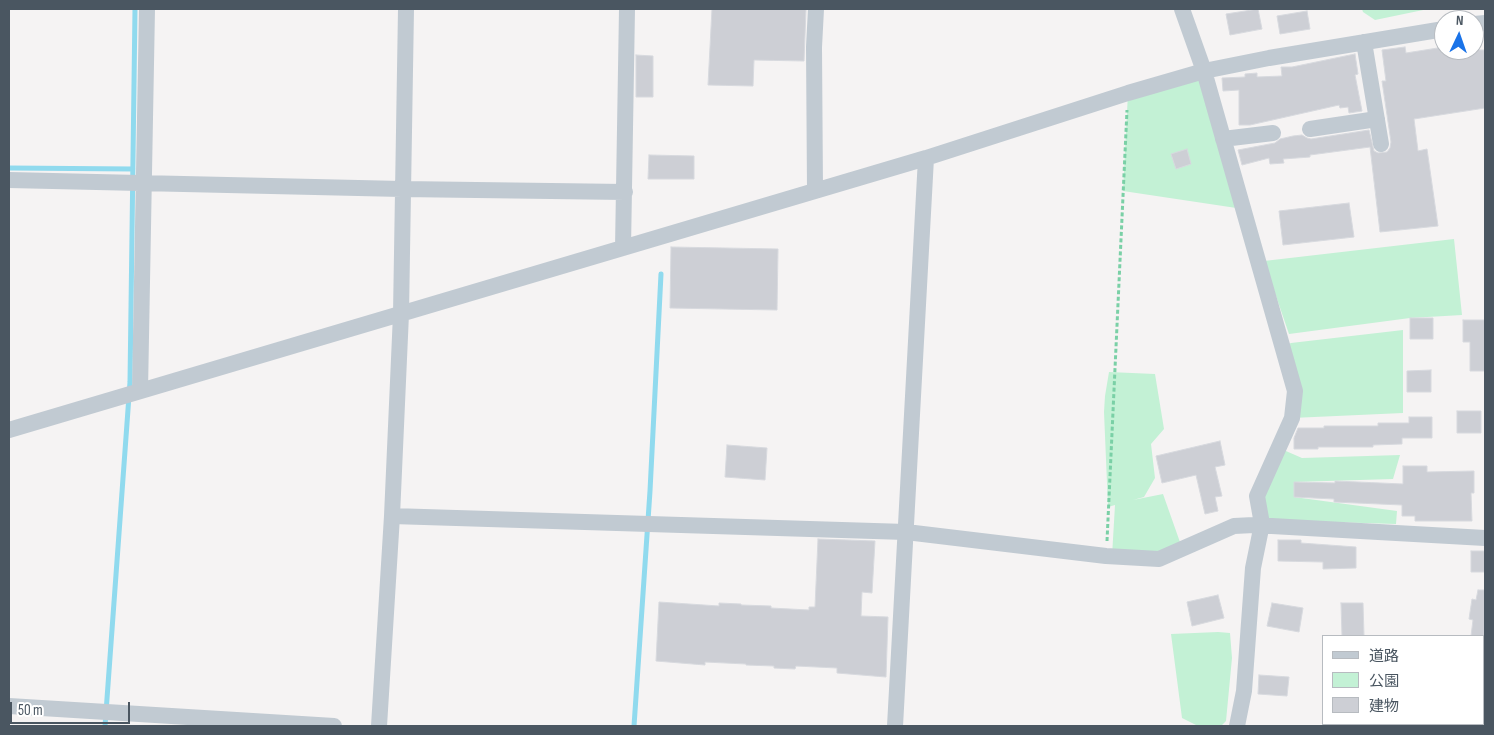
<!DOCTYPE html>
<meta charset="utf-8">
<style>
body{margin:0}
#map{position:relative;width:1494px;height:735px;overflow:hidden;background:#f5f3f3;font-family:"Sofia Sans Condensed","Noto Sans JP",sans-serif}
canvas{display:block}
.frame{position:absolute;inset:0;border:10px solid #4a5661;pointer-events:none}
.legend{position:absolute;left:1322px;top:635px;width:162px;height:90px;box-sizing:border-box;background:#fff;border:1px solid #b7bbc0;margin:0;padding:6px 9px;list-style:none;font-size:15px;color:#4a5661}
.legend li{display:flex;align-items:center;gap:10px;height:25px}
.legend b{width:25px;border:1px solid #b7bbc0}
.north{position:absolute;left:1434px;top:10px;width:50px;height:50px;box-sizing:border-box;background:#fff;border:1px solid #b7bbc0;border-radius:50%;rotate:3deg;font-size:14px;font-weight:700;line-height:20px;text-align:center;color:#4a5661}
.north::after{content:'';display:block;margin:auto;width:18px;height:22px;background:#1a73e8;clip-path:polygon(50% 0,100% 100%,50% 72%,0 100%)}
.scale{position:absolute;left:10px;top:702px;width:120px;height:22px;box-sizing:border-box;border:2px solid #4a5661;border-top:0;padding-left:6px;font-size:15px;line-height:18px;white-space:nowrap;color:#4a5661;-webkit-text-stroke:4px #fff;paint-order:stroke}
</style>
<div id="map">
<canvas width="1494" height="735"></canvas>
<div class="frame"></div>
<ul class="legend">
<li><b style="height:6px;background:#c1cad2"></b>道路</li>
<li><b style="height:14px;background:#c3f1d5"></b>公園</li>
<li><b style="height:14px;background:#cdcfd5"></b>建物</li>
</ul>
<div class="north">N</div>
<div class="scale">50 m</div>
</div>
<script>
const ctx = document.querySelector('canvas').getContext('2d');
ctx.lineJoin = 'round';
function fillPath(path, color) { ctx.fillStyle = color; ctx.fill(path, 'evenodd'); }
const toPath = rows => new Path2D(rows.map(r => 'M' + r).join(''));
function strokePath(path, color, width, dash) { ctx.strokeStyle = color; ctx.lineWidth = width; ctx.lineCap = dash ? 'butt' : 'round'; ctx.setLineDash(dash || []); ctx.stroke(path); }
fillPath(toPath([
 [1362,9,1428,9,1375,20,1363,12],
 [1204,71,1243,209,1123,191,1128,93],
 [1454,239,1462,315,1410,318,1289,334,1264,261],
 [1403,330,1403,413,1292,418,1282,347,1291,343],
 [1109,372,1155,374,1164,429,1151,444,1155,478,1144,497,1133,500,1163,494,1181,545,1159,559,1112,556,1115,505,1108,507,1104,412,1105,396],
 [1279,448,1302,458,1400,455,1393,479,1294,482,1294,497,1397,511,1396,524,1266,520,1257,496],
 [1218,632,1230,633,1232,658,1226,721,1221,726,1198,726,1182,718,1171,634]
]), '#c3f1d5');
strokePath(toPath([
 [9,168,133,169],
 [105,726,130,382,135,9],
 [634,726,650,491,661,274]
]), '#90daee', 5);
const building = toPath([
 [712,9,806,9,804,61,754,60,753,86,708,85,712,9],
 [1258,9,1262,29,1230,35,1226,14,1258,9],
 [1307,11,1310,29,1280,34,1277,16,1307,11],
 [1405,47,1406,53,1444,47,1444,50,1485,50,1485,108,1414,119,1418,151,1427,149,1438,226,1380,232,1370,147,1310,155,1310,157,1283,159,1284,163,1270,164,1269,158,1242,165,1238,150,1275,143,1280,139,1293,136,1302,135,1307,138,1311,139,1369,130,1374,151,1378,153,1387,152,1390,148,1391,142,1382,81,1386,81,1382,50,1405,47],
 [1355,54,1358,74,1355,75,1362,111,1349,113,1348,107,1340,108,1339,105,1250,125,1239,125,1239,90,1223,91,1222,78,1245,77,1245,74,1257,73,1257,77,1282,76,1281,67,1292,67,1355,54],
 [636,55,653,56,653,97,636,97,636,55],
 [1187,149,1191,164,1176,169,1171,154,1187,149],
 [649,155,694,156,694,179,648,179,649,155],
 [1349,203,1354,237,1283,245,1279,211,1349,203],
 [671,247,778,249,777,310,670,308,671,247],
 [1410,318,1433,318,1433,339,1410,339,1410,318],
 [1463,320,1485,320,1485,371,1470,371,1470,342,1463,342,1463,320],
 [1431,370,1431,392,1407,392,1407,371,1431,370],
 [1457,411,1481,411,1481,433,1457,433,1457,411],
 [1409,417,1432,417,1432,438,1402,438,1402,444,1373,445,1373,447,1318,447,1318,449,1294,449,1294,438,1298,428,1324,428,1324,426,1378,426,1378,423,1409,423,1409,417],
 [1220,441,1225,465,1215,467,1222,496,1215,497,1218,511,1205,514,1196,475,1162,483,1156,456,1220,441],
 [727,445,767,448,765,480,725,477,727,445],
 [1403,466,1427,466,1427,472,1474,471,1474,493,1471,493,1472,521,1415,521,1415,516,1402,516,1402,505,1334,502,1334,499,1294,497,1294,482,1335,483,1335,481,1403,484,1403,466],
 [818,539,875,541,872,593,862,592,861,616,888,617,886,677,837,673,837,668,796,666,795,669,774,668,774,666,746,665,746,664,705,662,705,665,656,661,659,602,719,606,719,603,741,604,741,605,771,606,771,608,809,610,809,607,815,607,818,539],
 [1278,540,1301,540,1301,543,1356,547,1356,568,1323,569,1323,562,1278,561,1278,540],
 [1471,551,1485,551,1485,572,1471,572,1471,551],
 [1478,590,1485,590,1485,636,1471,636,1473,620,1469,619,1472,599,1476,600,1478,590],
 [1218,595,1224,618,1192,626,1187,602,1218,595],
 [1272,603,1303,608,1299,632,1267,626,1272,603],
 [1341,603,1363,603,1364,636,1342,636,1341,603],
 [1259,675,1289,677,1287,696,1258,694,1259,675]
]);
fillPath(building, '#cdcfd5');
strokePath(building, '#d7d9de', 1);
strokePath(toPath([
 [1107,541,1127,110]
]), '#7ad0a6', 3, [4, 2.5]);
strokePath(toPath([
 [1182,9,1204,71,1295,391,1292,418,1257,496,1262,524,1253,568,1244,691,1237,726],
 [1474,24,1485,23],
 [1364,42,1381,144],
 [1310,129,1377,119],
 [1223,139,1273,133],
 [9,180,402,189,625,192],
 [815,190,814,47,816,9],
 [623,248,627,9],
 [140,391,147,9],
 [9,430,926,158,1128,93,1204,71,1269,58,1444,29],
 [392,516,906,532,1106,556,1159,559,1234,526,1254,525,1485,538],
 [9,706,334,726],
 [379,726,392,516,401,314,406,9],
 [895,726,926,158]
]), '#c1cad2', 16);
</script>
